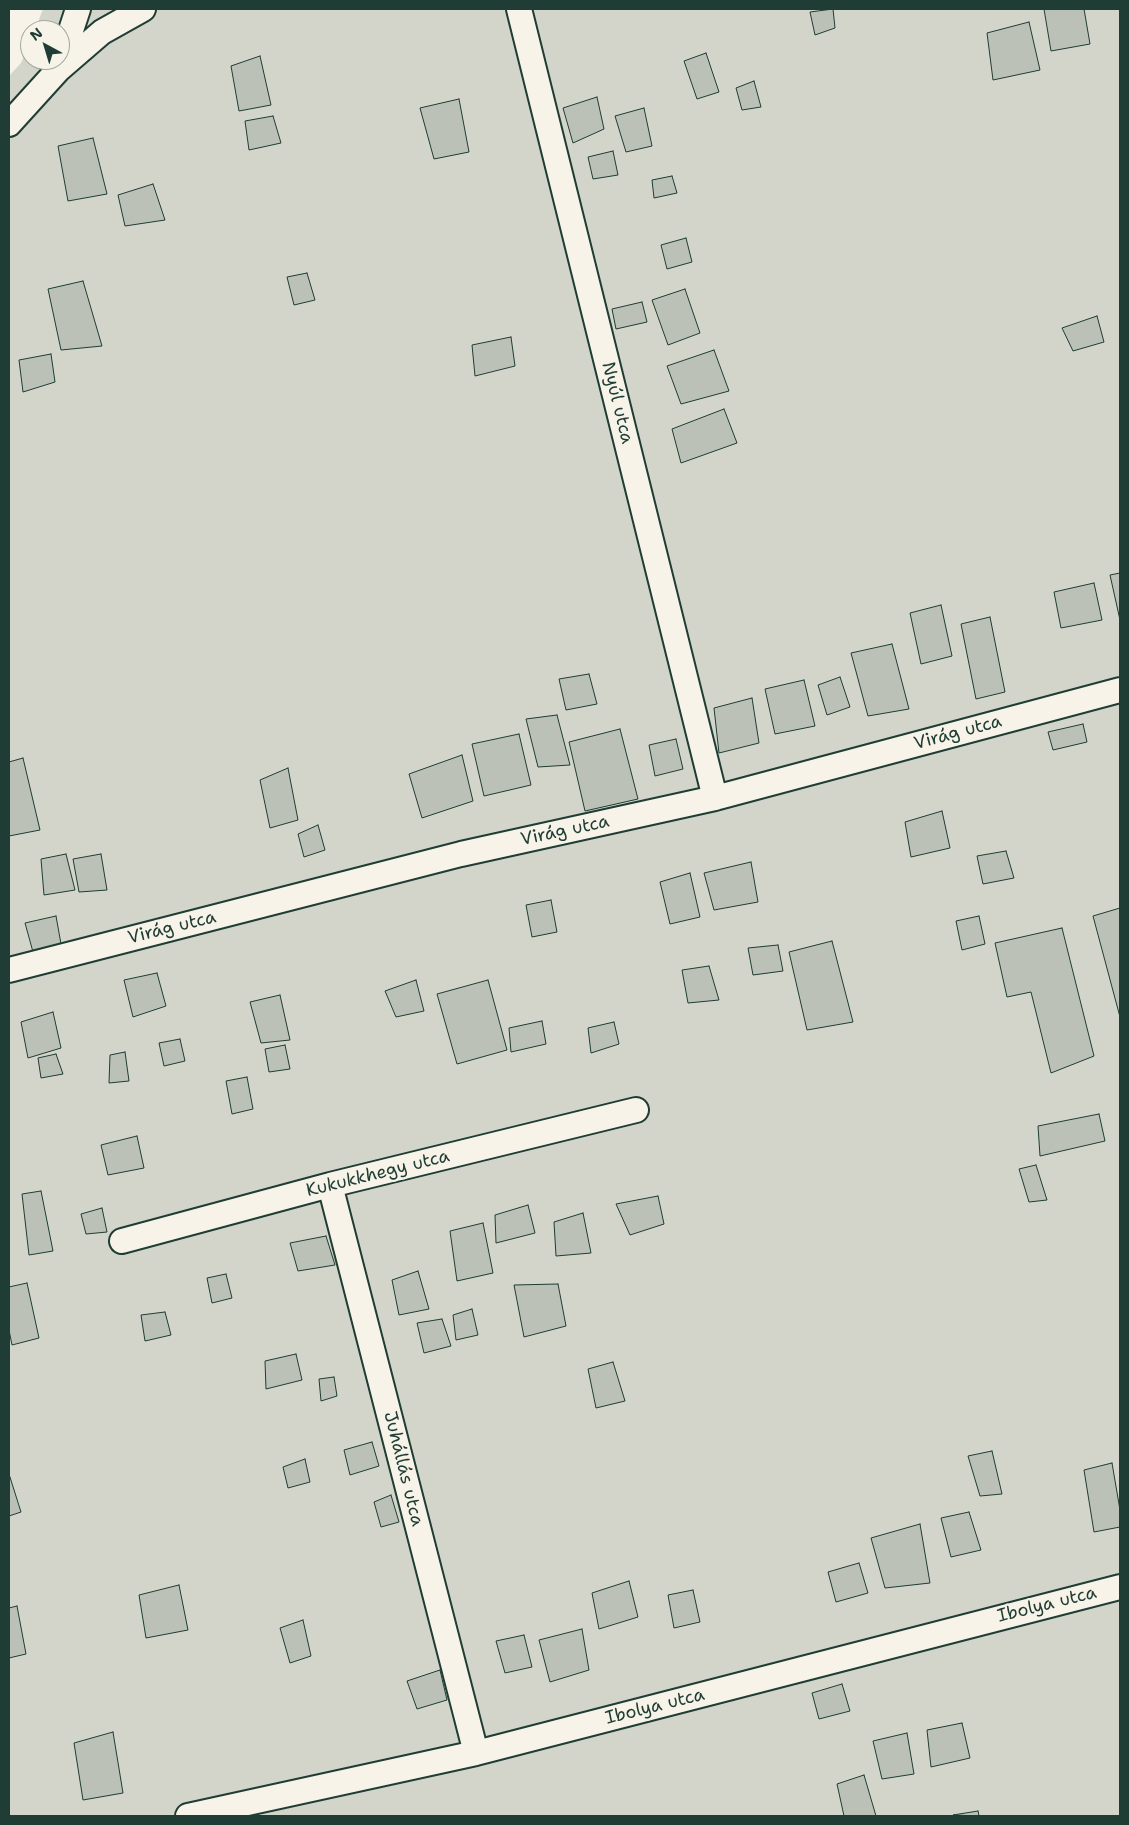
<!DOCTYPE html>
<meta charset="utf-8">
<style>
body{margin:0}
#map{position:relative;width:1129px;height:1825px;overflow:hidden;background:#f7f3e8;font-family:"Shantell Sans",sans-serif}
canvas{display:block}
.frame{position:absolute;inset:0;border:10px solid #1f3d34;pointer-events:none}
.north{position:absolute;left:20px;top:20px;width:50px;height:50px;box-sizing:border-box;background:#f7f3e8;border:1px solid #a1aaa0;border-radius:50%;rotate:321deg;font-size:14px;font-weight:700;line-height:20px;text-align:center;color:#1f3d34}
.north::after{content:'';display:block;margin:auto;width:18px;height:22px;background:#1f3d34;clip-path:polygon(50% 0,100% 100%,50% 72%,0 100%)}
</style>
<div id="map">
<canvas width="1129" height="1825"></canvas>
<div class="frame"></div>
<div class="north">N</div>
</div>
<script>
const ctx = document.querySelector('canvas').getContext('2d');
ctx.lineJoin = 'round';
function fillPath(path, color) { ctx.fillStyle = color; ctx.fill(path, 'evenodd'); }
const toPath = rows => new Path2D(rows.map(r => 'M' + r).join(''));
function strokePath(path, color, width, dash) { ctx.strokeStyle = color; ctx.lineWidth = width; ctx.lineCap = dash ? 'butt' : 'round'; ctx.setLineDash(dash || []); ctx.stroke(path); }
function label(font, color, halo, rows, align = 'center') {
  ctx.font = font + ' "Shantell Sans",sans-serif'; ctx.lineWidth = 4.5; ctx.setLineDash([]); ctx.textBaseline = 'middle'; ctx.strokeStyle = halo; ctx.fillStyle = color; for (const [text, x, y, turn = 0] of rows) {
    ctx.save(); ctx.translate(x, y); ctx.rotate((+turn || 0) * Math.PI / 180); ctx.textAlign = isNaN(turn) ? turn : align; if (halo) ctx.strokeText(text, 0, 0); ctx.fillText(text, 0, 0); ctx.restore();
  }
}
fillPath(toPath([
 [43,9,1120,9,1120,1816,9,1816,9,76,21,63,30,42,30,60,60,60,60,30,35,30]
]), '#d3d5ca');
const building = toPath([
 [833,9,835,28,815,35,810,12,833,9],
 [1044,9,1084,9,1090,44,1051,51,1044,9],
 [1029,22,1040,70,993,80,987,33,1029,22],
 [706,53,719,92,697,99,684,61,706,53],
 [260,56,271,105,239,111,231,66,260,56],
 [754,81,761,107,742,110,736,88,754,81],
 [597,97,604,129,573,143,563,108,597,97],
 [459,99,469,152,434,159,420,108,459,99],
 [644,108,652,146,626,152,615,116,644,108],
 [273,116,281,143,249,150,245,121,273,116],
 [93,138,107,194,68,201,58,146,93,138],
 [613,151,618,175,593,179,588,157,613,151],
 [672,176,677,193,654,198,652,180,672,176],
 [153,184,165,220,125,226,118,195,153,184],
 [686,238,692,262,667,269,661,245,686,238],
 [307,273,315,300,294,305,287,277,307,273],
 [83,281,102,346,61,350,48,289,83,281],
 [685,289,700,333,668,345,652,300,685,289],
 [642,302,647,322,616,329,612,309,642,302],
 [1097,316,1104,342,1073,351,1062,328,1097,316],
 [511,337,515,366,475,376,472,345,511,337],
 [714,350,729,391,681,404,667,366,714,350],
 [51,354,55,382,23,392,19,360,51,354],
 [724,409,737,443,681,463,672,429,724,409],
 [1120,573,1120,620,1110,575,1120,573],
 [1094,583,1102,620,1061,628,1054,592,1094,583],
 [941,605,952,656,921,664,910,613,941,605],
 [990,617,1005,692,976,699,961,624,990,617],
 [892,644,909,709,868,716,851,653,892,644],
 [589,674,597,704,566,710,559,679,589,674],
 [840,677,850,707,827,715,818,685,840,677],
 [804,680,815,726,775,734,765,689,804,680],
 [752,698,759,743,719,753,714,708,752,698],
 [557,715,570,765,538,767,526,719,557,715],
 [1083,724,1087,742,1053,750,1048,732,1083,724],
 [620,729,638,799,585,811,569,742,620,729],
 [519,734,531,785,484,796,472,744,519,734],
 [676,739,683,769,655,776,649,745,676,739],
 [462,755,473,801,422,818,409,774,462,755],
 [23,758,40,830,9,836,9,762,23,758],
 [288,768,298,820,270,828,260,780,288,768],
 [942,811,950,848,911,857,905,822,942,811],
 [318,825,325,850,304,857,298,834,318,825],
 [1006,851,1014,878,983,884,977,856,1006,851],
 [66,854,75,890,44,895,41,859,66,854],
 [101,854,107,890,79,892,73,859,101,854],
 [751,862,758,902,714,910,704,873,751,862],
 [690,873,700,917,670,924,660,882,690,873],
 [551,900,557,932,532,937,526,905,551,900],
 [1120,908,1120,1017,1093,916,1120,908],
 [56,916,61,944,33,952,25,923,56,916],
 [979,916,985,944,962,950,956,921,979,916],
 [1062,928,1094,1056,1051,1073,1031,992,1007,997,995,943,1062,928],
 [832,941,853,1022,807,1030,789,952,832,941],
 [778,945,783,971,753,975,748,948,778,945],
 [709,966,719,1000,688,1003,682,970,709,966],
 [157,973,166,1006,133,1017,124,980,157,973],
 [416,980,424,1011,396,1017,385,991,416,980],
 [488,980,507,1050,457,1064,437,994,488,980],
 [280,995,290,1040,261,1043,250,1002,280,995],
 [53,1012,61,1048,28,1058,21,1022,53,1012],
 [542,1021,546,1044,511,1052,509,1028,542,1021],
 [614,1022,619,1044,591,1053,588,1028,614,1022],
 [180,1039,185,1061,164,1066,159,1043,180,1039],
 [285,1045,290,1069,269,1072,265,1049,285,1045],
 [125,1052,129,1081,109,1083,110,1055,125,1052],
 [56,1054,63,1074,41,1078,38,1058,56,1054],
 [247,1077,253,1109,232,1114,226,1081,247,1077],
 [1099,1114,1105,1141,1040,1156,1038,1126,1099,1114],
 [137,1136,144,1168,108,1175,101,1145,137,1136],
 [1036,1165,1047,1200,1029,1202,1019,1169,1036,1165],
 [41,1191,53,1251,29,1255,22,1194,41,1191],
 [658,1196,664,1224,630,1235,616,1204,658,1196],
 [528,1205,535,1233,496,1243,495,1215,528,1205],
 [102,1208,107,1232,86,1234,81,1214,102,1208],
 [583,1213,591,1253,556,1256,554,1222,583,1213],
 [483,1223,493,1273,457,1281,450,1231,483,1223],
 [326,1236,335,1265,298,1271,290,1243,326,1236],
 [418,1271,429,1309,399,1315,392,1280,418,1271],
 [226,1274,232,1298,212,1303,207,1278,226,1274],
 [27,1283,39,1338,12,1345,9,1330,9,1287,27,1283],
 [558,1284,566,1326,524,1337,514,1285,558,1284],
 [472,1309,478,1335,456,1340,453,1315,472,1309],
 [165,1312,171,1335,145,1341,141,1315,165,1312],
 [442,1319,451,1346,424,1353,417,1323,442,1319],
 [296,1354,302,1380,266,1389,265,1361,296,1354],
 [613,1362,625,1401,596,1408,588,1369,613,1362],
 [334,1377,337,1396,321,1401,319,1379,334,1377],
 [372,1442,379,1466,350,1475,344,1450,372,1442],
 [992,1451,1002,1494,980,1496,968,1456,992,1451],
 [305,1459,310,1482,288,1488,283,1467,305,1459],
 [1112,1463,1120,1510,1120,1527,1094,1532,1084,1470,1112,1463],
 [9,1474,21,1512,9,1516,9,1474],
 [391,1495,399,1522,381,1527,374,1502,391,1495],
 [969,1512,981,1550,951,1557,941,1518,969,1512],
 [920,1524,930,1583,885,1588,871,1538,920,1524],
 [859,1563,868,1593,836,1602,828,1572,859,1563],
 [629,1581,638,1617,599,1629,592,1593,629,1581],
 [179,1585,188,1630,146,1638,139,1595,179,1585],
 [693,1590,700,1622,674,1628,668,1595,693,1590],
 [17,1606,26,1654,9,1658,9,1608,17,1606],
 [303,1620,311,1656,290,1663,280,1628,303,1620],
 [582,1629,589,1670,550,1682,539,1640,582,1629],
 [524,1635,532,1667,505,1673,496,1641,524,1635],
 [440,1670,447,1700,417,1709,407,1681,440,1670],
 [842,1684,850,1711,819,1719,812,1693,842,1684],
 [962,1723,970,1758,931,1767,927,1730,962,1723],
 [113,1732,123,1793,83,1800,74,1743,113,1732],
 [907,1733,914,1774,882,1779,873,1741,907,1733],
 [864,1775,876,1816,844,1816,837,1784,864,1775],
 [978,1811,979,1816,953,1815,978,1811]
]);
fillPath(building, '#bbc1b6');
strokePath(building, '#1f3d34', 1);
const street = toPath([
 [519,9,715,798],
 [58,70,78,9],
 [9,124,58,70,102,32,143,9],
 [9,970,461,854,715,798,1120,690],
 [330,1185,476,1753],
 [122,1241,330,1185,636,1110],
 [188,1816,476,1753,1120,1587]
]);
strokePath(street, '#1f3d34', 28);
strokePath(street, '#f7f3e8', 24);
label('18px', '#1f3d34', '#f7f3e8', [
 ["Nyúl utca",617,403,76],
 ["Virág utca",958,733,-15],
 ["Virág utca",565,831,-12],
 ["Virág utca",172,928,-14],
 ["Kukukkhegy utca",378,1174,-14],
 ["Juhállás utca",403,1469,76],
 ["Ibolya utca",1047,1605,-14],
 ["Ibolya utca",655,1707,-14]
]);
</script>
